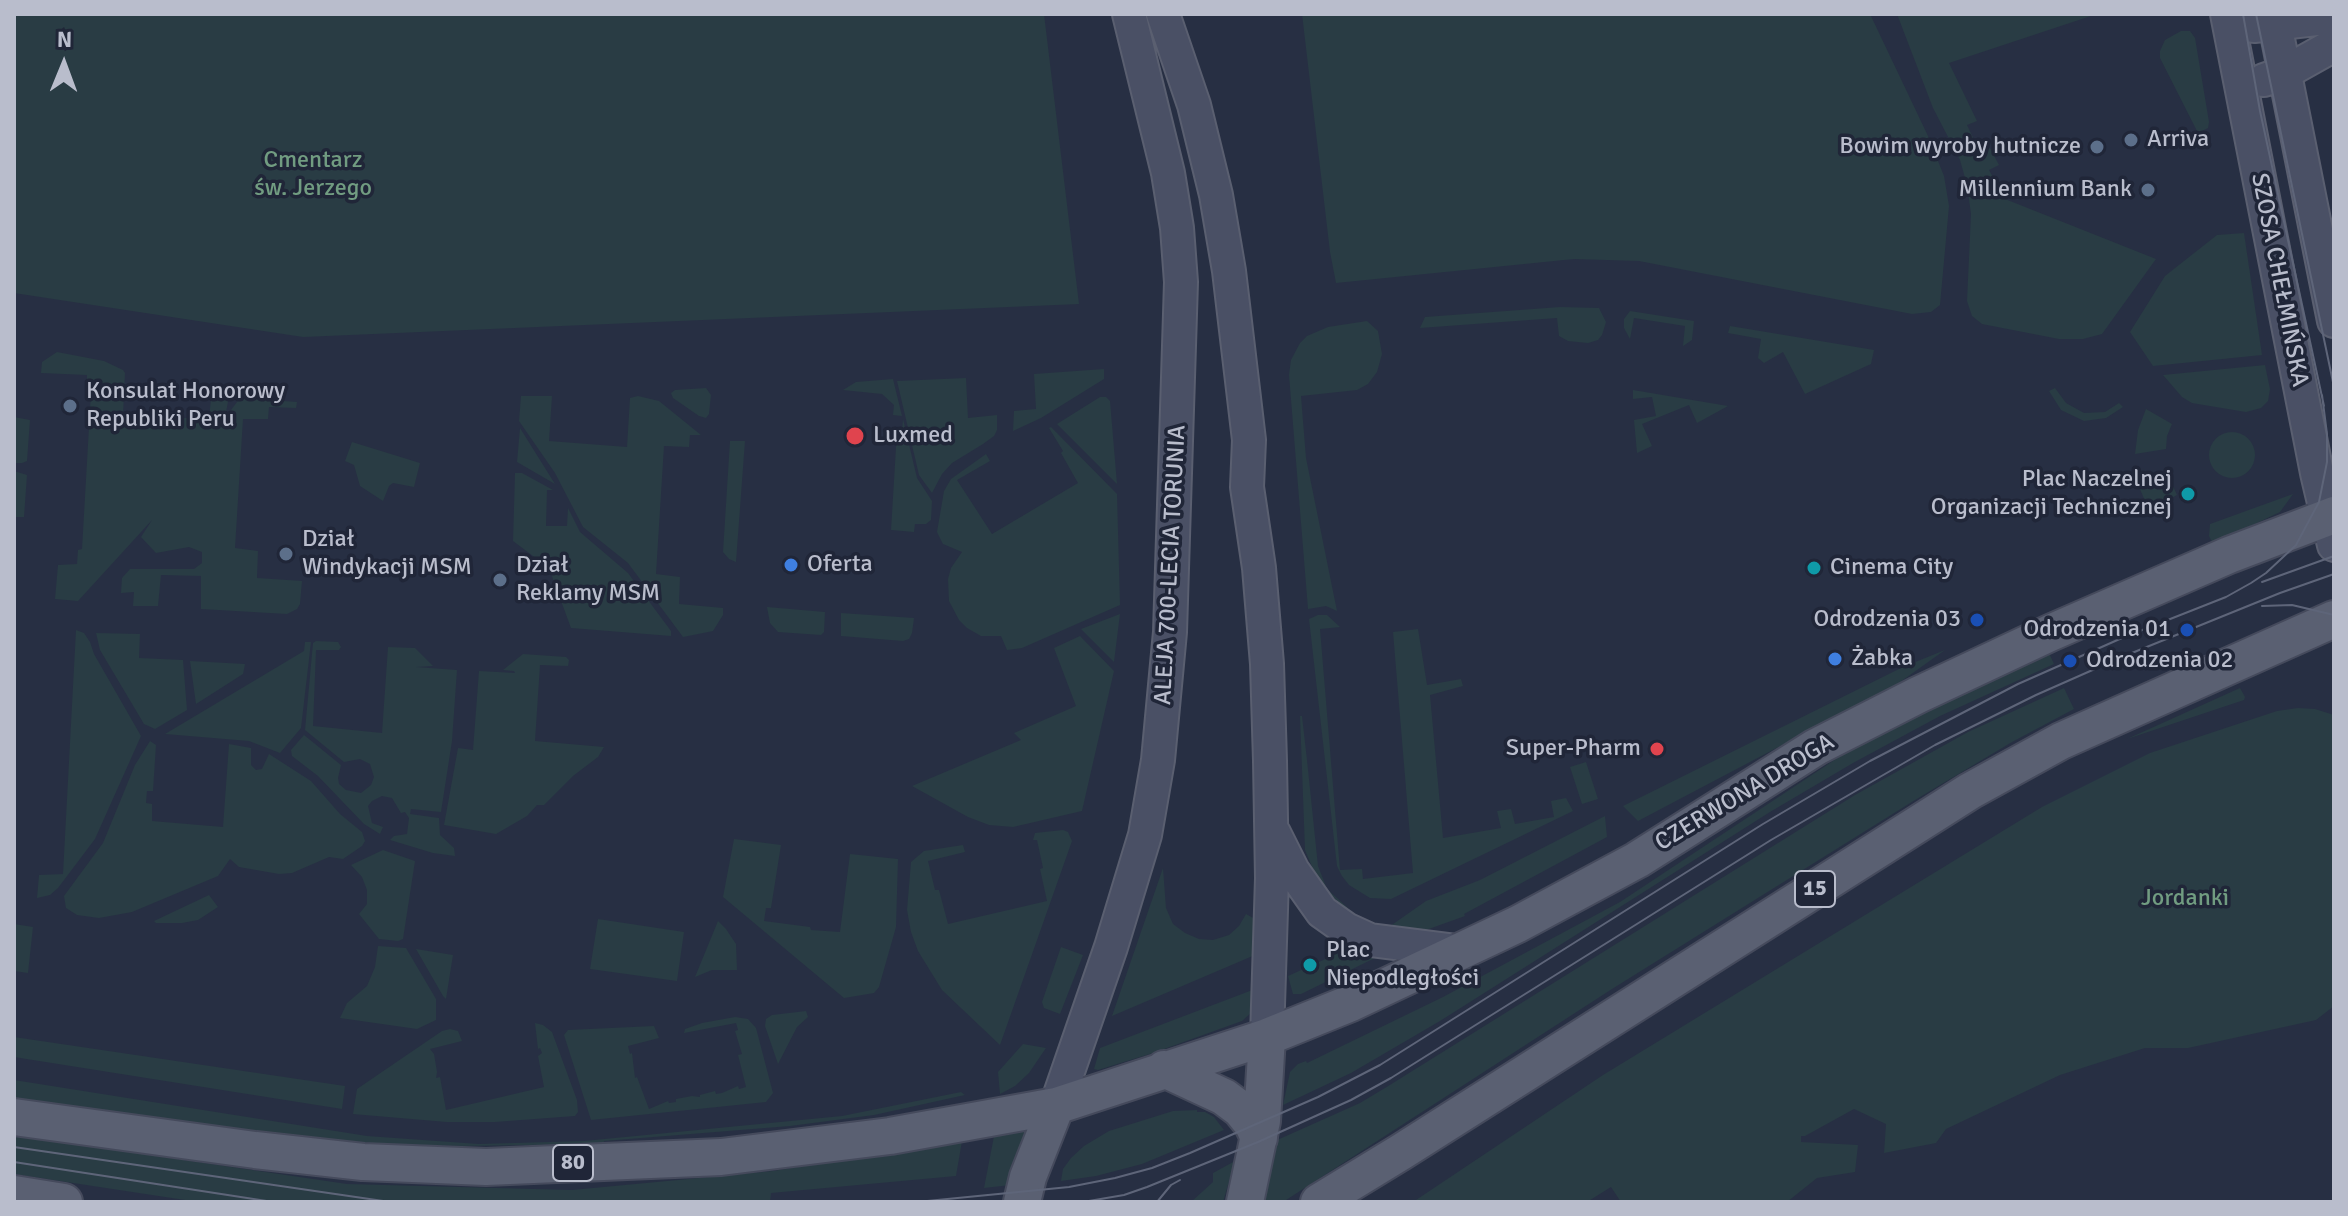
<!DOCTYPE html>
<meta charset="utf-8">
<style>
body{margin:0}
#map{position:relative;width:2348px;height:1216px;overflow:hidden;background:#272f43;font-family:Signika,sans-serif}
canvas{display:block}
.frame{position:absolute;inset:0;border:16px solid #b9bdcc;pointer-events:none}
.north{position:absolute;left:24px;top:24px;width:80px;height:80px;-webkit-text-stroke:6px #202638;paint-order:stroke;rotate:1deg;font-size:22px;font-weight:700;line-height:32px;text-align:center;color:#b9bdcc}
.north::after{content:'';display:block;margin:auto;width:28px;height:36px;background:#b9bdcc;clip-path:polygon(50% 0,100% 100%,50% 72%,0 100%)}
</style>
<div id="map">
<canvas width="2348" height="1216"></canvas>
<div class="frame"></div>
<div class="north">N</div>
</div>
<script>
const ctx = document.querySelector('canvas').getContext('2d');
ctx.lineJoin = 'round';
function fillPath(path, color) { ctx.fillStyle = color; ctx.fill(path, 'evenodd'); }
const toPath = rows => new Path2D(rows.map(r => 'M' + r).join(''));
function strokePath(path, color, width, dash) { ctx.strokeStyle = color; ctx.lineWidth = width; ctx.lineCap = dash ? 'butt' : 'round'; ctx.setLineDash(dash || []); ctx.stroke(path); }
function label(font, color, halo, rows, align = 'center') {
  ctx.font = font + ' Signika,sans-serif'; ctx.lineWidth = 7; ctx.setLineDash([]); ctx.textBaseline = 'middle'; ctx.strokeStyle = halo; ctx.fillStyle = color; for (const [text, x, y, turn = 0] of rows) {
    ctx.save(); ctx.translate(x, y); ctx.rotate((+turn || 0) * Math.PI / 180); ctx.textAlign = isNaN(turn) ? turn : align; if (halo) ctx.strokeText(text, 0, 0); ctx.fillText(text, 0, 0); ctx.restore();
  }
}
fillPath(toPath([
 [14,14,1044,14,1079,304,303,337,14,293],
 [1302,14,1870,14,1928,136,1944,176,1949,206,1940,305,1931,312,1912,314,1639,261,1574,259,1336,283,1330,252],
 [1897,14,2097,14,1949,63,1977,121,1967,125,1980,152,1990,148,1999,165,1989,170,2005,199,2156,259,2102,334,2083,339,2059,339,1982,324,1972,316,1967,301,1971,214,1967,185,1960,160,1933,108],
 [2181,31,2190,31,2195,38,2209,122,2208,128,2198,133,2160,58,2160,51,2165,40],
 [2244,233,2262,355,2153,366,2130,332,2165,276,2217,235],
 [1560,307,1599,308,1606,322,1602,335,1598,340,1588,343,1568,341,1559,336,1557,318,1420,328,1425,317],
 [1630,311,1694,321,1692,340,1683,346,1685,326,1634,318,1630,339,1624,328,1624,319],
 [1367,321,1378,331,1382,354,1377,372,1368,384,1357,390,1301,396,1306,458,1337,611,1326,606,1308,609,1289,375,1291,360,1300,343,1307,336,1328,327],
 [1730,326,1874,350,1871,364,1805,394,1783,352,1764,363,1758,358,1761,339,1728,333],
 [57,352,104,361,123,370,125,373,123,415,209,419,211,399,229,396,225,418,243,394,270,400,297,402,296,408,269,407,268,419,243,419,235,548,258,551,257,578,302,581,300,604,297,609,287,614,201,609,201,576,161,575,158,606,133,606,134,592,121,593,122,578,130,569,194,569,202,563,202,552,189,547,156,553,141,537,152,520,78,601,55,599,58,565,77,564,78,550,82,549,91,392,87,391,87,375,41,373,42,362],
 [2265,365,2270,389,2268,401,2261,408,2246,412,2192,403,2182,397,2163,375],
 [1104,369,1104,379,1041,418,1013,431,1014,411,1036,409,1034,374],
 [966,378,968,418,997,415,997,430,994,436,983,444,952,463,942,474,932,493,919,475,897,381],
 [893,379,902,416,893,415,894,405,882,394,843,390,856,382],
 [706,388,711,395,709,414,706,418,699,416,673,398,671,393,675,390],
 [2055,388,2066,403,2084,413,2105,412,2119,403,2123,407,2106,418,2084,421,2061,410,2049,391],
 [1633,390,1728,406,1697,423,1689,405,1642,424,1652,446,1637,453,1634,420,1656,416,1652,397,1633,399],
 [521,396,552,396,549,441,627,447,630,398,638,396,659,401,701,435,690,435,689,447,664,446,656,574,680,577,679,604,723,608,723,615,713,631,683,637,628,563,583,527,555,473,519,421],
 [1100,397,1106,397,1110,401,1117,484,1057,424],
 [2146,409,2172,424,2167,436,2166,449,2135,454,2138,430],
 [14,417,30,420,27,461,22,463,14,463],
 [903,419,917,478,932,501,931,520,926,524,915,524,914,532,891,530,897,431,902,431],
 [1051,427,1117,494,1120,605,1022,648,1007,650,1001,636,981,636,967,628,959,620,949,601,948,579,951,568,962,552,943,544,937,532,944,491,951,479,986,454,990,461,957,480,992,534,1078,483,1061,453,1063,451,1049,428],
 [520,428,555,484,517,462],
 '2209 455a23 23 0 1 1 46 0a23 23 0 1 1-46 0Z',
 [730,441,745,441,736,562,729,559,723,552],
 [352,442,420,463,414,487,393,483,389,486,383,501,360,486,354,465,345,461],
 [14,471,27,475,24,517,14,517],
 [515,473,522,473,553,490,547,490,546,526,567,526,568,508,580,532,628,573,671,631,671,636,571,628,549,568,513,541],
 [2168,475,2177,495,2149,510,2136,480],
 [2293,494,2280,512,2213,544,2209,536,2210,524],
 [767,607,825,612,824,632,821,635,778,632,770,623],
 [841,613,914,618,912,633,909,639,903,641,841,636],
 [1120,614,1114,662,1081,629],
 [1318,615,1327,615,1340,627,1320,629,1340,870,1362,869,1363,879,1413,873,1393,632,1418,629,1427,685,1461,679,1463,686,1430,695,1443,838,1501,828,1497,811,1511,809,1515,824,1554,817,1551,801,1566,798,1573,811,1391,899,1370,898,1349,885,1342,876,1337,866,1309,619],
 [76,630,84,633,90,642,94,654,141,736,95,839,58,888,50,895,37,898,39,875,63,874],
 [96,633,140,634,139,658,183,660,187,710,155,729,144,724,100,650],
 [1080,636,1114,671,1082,811,1013,827,989,825,968,817,912,786,1021,740,1014,733,1076,706,1054,648],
 [316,641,338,642,341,647,339,650,316,650,313,726,382,733,388,647,415,648,433,666,416,667,457,670,452,741,441,812,411,809,410,814,439,818,440,835,454,848,455,856,433,853,390,840,394,836,407,834,409,818,405,812,401,813,392,798,382,796,372,801,368,806,372,823,383,827,380,834,364,824,318,776,292,756,291,750,304,735,341,765,338,778,339,784,346,790,361,793,371,785,374,777,370,764,360,759,344,762,305,730,313,643],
 [305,642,311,642,301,728,280,753,249,741,165,734,304,651],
 [1945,650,1896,685,1638,821,1623,806,1903,667],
 [2049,653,2054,664,1940,716,1853,763,1770,812,1440,1021,1351,1073,1283,1105,1290,1072,1298,1064,1306,1061,1307,1063,1443,997,1620,902,1842,755,1929,709],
 [523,654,566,657,569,660,568,666,540,665,535,741,604,747,598,757,573,776,544,805,537,805,527,816,496,834,444,825,458,748,473,750,479,671,515,673,514,671,503,670],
 [190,661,245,664,243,674,196,704],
 [2064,688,2074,709,2012,742,1915,800,1612,989,1283,1202,1259,1202,1275,1141,1360,1103,1385,1088,1855,795,1968,732],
 [2240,688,2245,697,2244,700,2127,739],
 [2298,708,2315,709,2334,715,2334,1006,2316,1020,2188,1048,2145,1048,2060,1075,1946,1129,1936,1143,1884,1153,1886,1124,1854,1109,1805,1136,1801,1136,1801,1142,1858,1145,1855,1172,1817,1178,1787,1202,1621,1202,1611,1187,1587,1202,1413,1202,1603,1075,2042,807,2150,753,2277,711],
 [1300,716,1302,716,1307,760,1318,866,1327,889,1348,908,1346,910,1318,881,1305,850],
 [150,741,156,745,153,791,147,791,146,803,152,804,152,821,223,827,229,744,251,748,251,765,256,770,262,769,269,754,311,781,340,814,362,832,365,841,362,846,343,859,329,857,292,873,279,874,239,867,230,859,218,876,132,912,99,918,77,915,66,908,64,896,103,843,135,765],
 [1586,762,1598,799,1582,804,1570,767],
 [1605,816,1607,837,1464,914,1465,916,1426,930,1386,929,1426,901,1480,880],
 [1063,830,1068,832,1072,841,1000,1045,942,990,918,951,911,932,907,910,911,862,924,851,963,845,965,852,928,861,935,890,939,890,948,924,1047,901,1040,869,1043,868,1037,840,1033,840,1035,833],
 [734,839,781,845,771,908,766,908,764,921,810,927,811,930,840,932,850,854,898,859,896,927,879,987,874,993,844,998,723,897],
 [383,850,415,861,403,939,398,941,379,939,359,914,367,904,367,890,362,877,351,865],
 [1163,868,1166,908,1173,924,1185,933,1199,939,1213,940,1229,935,1239,926,1246,914,1255,919,1255,955,1112,1016],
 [209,895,218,907,198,920,182,923,156,923,154,921],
 [598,919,684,932,677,981,590,969],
 [718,921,726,929,736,944,737,970,712,970,695,977],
 [14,924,33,927,28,973,14,971],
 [378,946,406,948,436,999,436,1020,417,1029,340,1018,347,1003,367,986,375,967],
 [1061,947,1083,955,1060,1014,1044,1008,1042,1002],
 [1352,947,1375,958,1301,994,1293,994,1288,976],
 [416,949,453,955,446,999,443,996],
 [1255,989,1252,1012,1242,1021,1153,1053,1098,1070,1094,1069,1100,1048],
 [806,1011,808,1017,797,1027,778,1064,765,1026,766,1019,772,1015],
 [735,1017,748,1019,756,1028,773,1093,766,1102,591,1120,564,1035,568,1030,654,1026,659,1038,628,1046,630,1054,632,1053,635,1078,637,1077,649,1109,668,1101,669,1103,676,1102,676,1099,692,1096,700,1097,700,1095,715,1091,716,1094,722,1093,738,1086,739,1089,746,1087,738,1055,742,1054,735,1031,738,1030,736,1023,684,1033,685,1029,702,1023],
 [535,1023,543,1025,552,1032,577,1100,578,1112,575,1116,495,1122,447,1122,353,1114,357,1089,442,1031,450,1029,458,1031,462,1041,430,1049,434,1054,437,1072,436,1078,440,1077,446,1110,544,1087,538,1056,542,1053,540,1048,538,1049],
 [14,1037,345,1086,342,1109,14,1057],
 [1023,1044,1046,1048,1029,1073,1015,1086,1000,1094,998,1072],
 [14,1080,367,1136,479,1144,584,1141,842,1116,961,1092,965,1095,874,1115,790,1126,604,1141,604,1144,462,1146,383,1144,264,1134,14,1098],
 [1197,1110,1197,1112,1205,1112,1214,1117,1224,1130,1142,1164,1096,1176,1061,1181,1063,1169,1071,1158,1084,1146,1109,1131,1173,1111],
 [1029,1127,1011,1185,984,1188,995,1131],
 [14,1135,347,1184,572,1190,773,1171,962,1141,956,1176,771,1193,770,1202,198,1202,14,1174],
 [1235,1161,1223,1202,1191,1202,1213,1182,1213,1173]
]), '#293c44');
const secondary = toPath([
 [1163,14,1194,105,1216,195,1229,271,1249,440,1247,487,1259,568,1267,664,1270,761,1272,878,1267,1037],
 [2227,14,2317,473,2334,545],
 [2273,14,2334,321],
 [2254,26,2334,17],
 [2264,80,2284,73,2334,45],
 [1274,833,1293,871,1322,912,1346,929,1370,940,1457,951],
 [1056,1106,1111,947,1145,835,1158,760,1170,632,1181,282,1177,228,1168,173,1129,14]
]);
const primary = toPath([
 [1164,1069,1224,1097,1240,1109,1253,1125,1259,1138],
 [14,1117,255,1150,363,1162,486,1167,721,1157,890,1136,1056,1106,1267,1037,1351,1003,1518,924,1637,860,1816,747,1918,695,2050,633,2229,555,2334,515],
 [14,1194,64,1202],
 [1022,1202,1028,1177,1056,1106],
 [1245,1202,1262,1121,1267,1037],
 [1319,1202,1401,1152,1970,791,2061,741,2334,619]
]);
strokePath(secondary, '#5a5f70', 36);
strokePath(primary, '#454a5c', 40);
strokePath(secondary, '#4a5065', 32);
strokePath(primary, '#5a6072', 36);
strokePath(toPath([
 [2243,14,2260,111,2324,406],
 [2256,14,2334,387],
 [2262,582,2334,556],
 [2262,606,2292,605,2334,615],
 [14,1147,390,1202],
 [14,1162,273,1202],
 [917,1202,1069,1187,1115,1178,1152,1168,1190,1153,1318,1097,1380,1065,1763,824,1870,761,2018,684,2122,638,2226,597,2251,583,2266,573,2296,545,2319,502,2327,462,2327,434,2322,395],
 [1083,1202,1124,1195,1147,1187,1258,1142,1351,1100,1391,1078,1771,840,1935,745,2036,695,2122,657,2280,593,2334,574],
 [1157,1202,1171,1185,1180,1180]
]), '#5e6579', 2);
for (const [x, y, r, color] of [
 [2131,140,8,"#5c6f8a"],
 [2097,147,8,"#5c6f8a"],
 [2148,190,8,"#5c6f8a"],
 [70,406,8,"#5c6f8a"],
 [855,436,10,"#e0444e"],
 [2188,494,8,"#0f9aa8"],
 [286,554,8,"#5c6f8a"],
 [791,565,8,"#3f7fe0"],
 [1814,568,8,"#0f9aa8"],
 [500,580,8,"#5c6f8a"],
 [1977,620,8,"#1a4fb4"],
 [2187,630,8,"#1a4fb4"],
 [1835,659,8,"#3f7fe0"],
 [2070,661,8,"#1a4fb4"],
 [1657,749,8,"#e0444e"],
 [1310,965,8,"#0f9aa8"]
]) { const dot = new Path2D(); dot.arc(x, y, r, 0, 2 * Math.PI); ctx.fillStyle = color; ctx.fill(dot); strokePath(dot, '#202638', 3); }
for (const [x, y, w] of [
 [1815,889,40],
 [573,1163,40]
]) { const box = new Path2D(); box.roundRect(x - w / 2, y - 18, w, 36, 6); ctx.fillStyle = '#202638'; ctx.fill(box); strokePath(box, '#b9bdcc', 2); }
label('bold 22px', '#b9bdcc', null, [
 ["15",1815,889],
 ["80",573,1163]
]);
label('24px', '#b9bdcc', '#202638', [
 ["Arriva",2147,140],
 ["Bowim wyroby hutnicze",2081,147,"right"],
 ["Millennium Bank",2132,190,"right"],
 ["Konsulat Honorowy",86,392],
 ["Republiki Peru",86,420],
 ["Luxmed",873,436],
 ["Plac Naczelnej",2172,480,"right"],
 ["Organizacji Technicznej",2172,508,"right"],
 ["Dział",302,540],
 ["Windykacji MSM",302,568],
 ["Oferta",807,565],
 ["Dział",516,566],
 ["Reklamy MSM",516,594],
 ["Cinema City",1830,568],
 ["Odrodzenia 03",1961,620,"right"],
 ["Odrodzenia 01",2171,630,"right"],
 ["Żabka",1851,659],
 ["Odrodzenia 02",2086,661],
 ["Super-Pharm",1641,749,"right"],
 ["Plac",1326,951],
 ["Niepodległości",1326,979]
], 'left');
label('24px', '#719c81', '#202638', [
 ["Cmentarz",313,161],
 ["św. Jerzego",313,189],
 ["Jordanki",2185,899]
]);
label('24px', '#b9bdcc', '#202638', [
 ["SZOSA CHEŁMIŃSKA",2279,280,79],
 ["ALEJA 700-LECIA TORUNIA",1171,565,-87],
 ["CZERWONA DROGA",1745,793,-31]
]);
</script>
